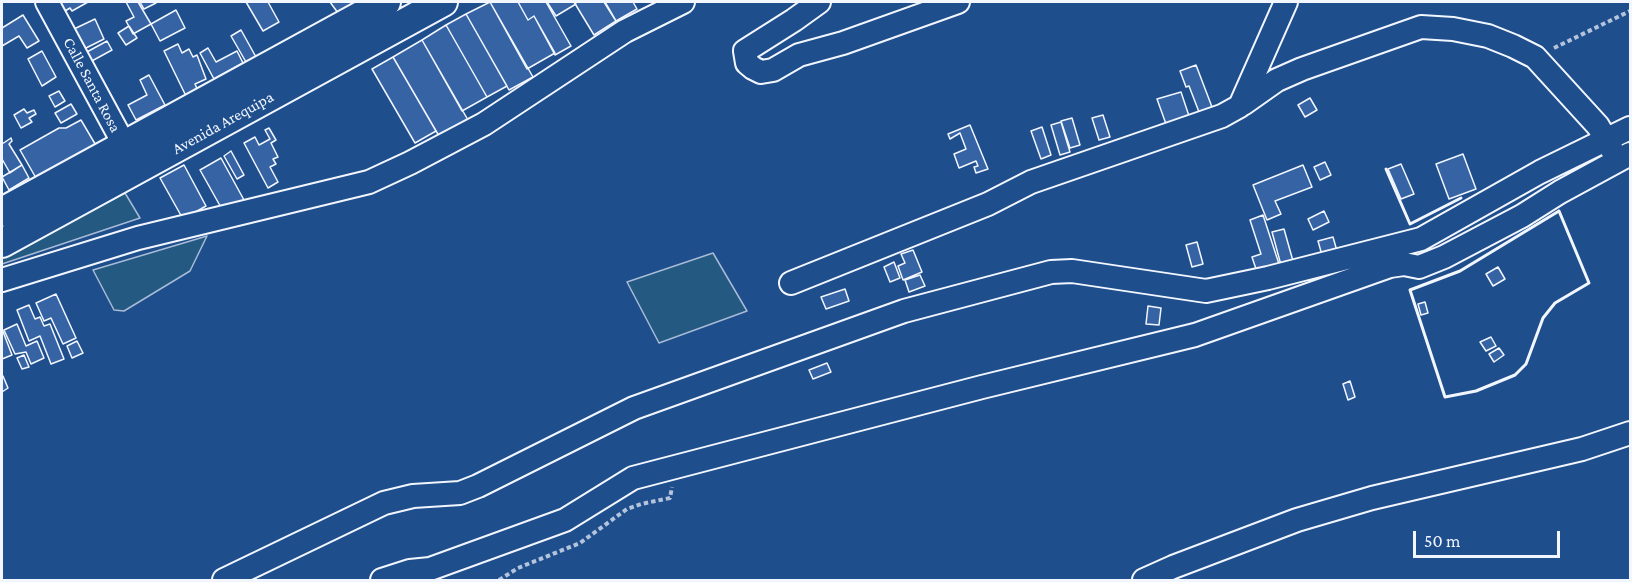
<!DOCTYPE html>
<style>
body{margin:0}
#map{position:relative;width:1632px;height:582px;overflow:hidden;background:#1f4e8c;font-family:"Crimson Pro",serif}
canvas{display:block}
.frame{position:absolute;inset:0;border:3px solid #f2f6ff;pointer-events:none}
.scale{position:absolute;left:1413px;top:531px;width:147px;height:27px;box-sizing:border-box;border:3px solid #f2f6ff;border-top:0;padding-left:8px;font-size:18px;line-height:21px;white-space:nowrap;color:#f2f6ff;-webkit-text-stroke:4px #1f4e8c;paint-order:stroke}
</style>
<div id="map">
<canvas width="1632" height="582"></canvas>
<div class="frame"></div>
<div class="scale">50 m</div>
</div>
<script>
const ctx = document.querySelector('canvas').getContext('2d');
ctx.lineJoin = 'round';
function fillPath(path, color) { ctx.fillStyle = color; ctx.fill(path, 'evenodd'); }
const toPath = rows => new Path2D(rows.map(r => 'M' + r).join(''));
function strokePath(path, color, width, dash) { ctx.strokeStyle = color; ctx.lineWidth = width; ctx.lineCap = dash ? 'butt' : 'round'; ctx.setLineDash(dash || []); ctx.stroke(path); }
function label(font, color, halo, rows, align = 'center') {
  ctx.font = font + ' "Crimson Pro",serif'; ctx.lineWidth = 4.5; ctx.setLineDash([]); ctx.textBaseline = 'middle'; ctx.strokeStyle = halo; ctx.fillStyle = color; for (const [text, x, y, turn = 0] of rows) {
    ctx.save(); ctx.translate(x, y); ctx.rotate((+turn || 0) * Math.PI / 180); ctx.textAlign = isNaN(turn) ? turn : align; if (halo) ctx.strokeText(text, 0, 0); ctx.fillText(text, 0, 0); ctx.restore();
  }
}
const green = toPath([
 [125,193,140,218,2,264,2,257,125,193],
 [207,236,190,271,124,311,114,310,93,270,207,236],
 [713,253,747,311,659,343,627,282,713,253]
]);
fillPath(green, '#245a82');
strokePath(green, '#a8bbd7', 1.5);
const building = toPath([
 [60,2,88,2,72,11,70,8,65,11,60,2],
 [126,2,138,2,151,24,133,34,126,21,134,17,126,2],
 [140,2,155,2,156,3,144,9,140,2],
 [246,2,268,2,279,22,263,31,246,2],
 [330,2,363,2,358,5,356,2,338,13,330,2],
 [490,2,518,2,528,20,534,16,555,53,527,69,490,2],
 [490,2,533,77,509,90,466,14,490,2],
 [518,2,546,2,571,46,555,55,534,16,528,20,518,2],
 [547,2,574,2,576,4,556,16,547,2],
 [574,2,604,2,616,21,594,35,574,2],
 [605,2,633,2,637,9,616,21,605,2],
 [176,10,185,28,160,41,151,24,176,10],
 [466,14,507,86,487,97,446,25,466,14],
 [23,15,39,41,27,48,19,36,2,46,2,28,23,15],
 [95,19,104,39,84,49,74,29,95,19],
 [446,25,487,97,462,111,422,40,446,25],
 [129,26,137,38,126,45,118,33,129,26],
 [241,30,256,57,246,62,231,36,241,30],
 [422,40,468,120,439,136,393,57,422,40],
 [107,41,112,50,90,62,85,53,107,41],
 [178,44,182,53,189,49,193,57,197,55,206,79,195,84,198,91,186,96,164,51,178,44],
 [208,48,216,62,237,51,243,63,214,79,200,53,208,48],
 [42,51,56,77,42,86,28,59,42,51],
 [393,57,436,131,415,143,372,69,393,57],
 [1196,65,1212,107,1199,112,1189,86,1186,87,1180,71,1196,65],
 [149,75,165,105,136,120,128,105,147,95,140,80,149,75],
 [59,91,65,101,55,107,49,96,59,91],
 [1181,92,1189,116,1166,124,1157,99,1181,92],
 [1310,98,1317,110,1305,117,1298,105,1310,98],
 [71,104,77,114,61,123,55,113,71,104],
 [24,109,27,113,34,110,36,114,29,118,32,122,21,128,14,115,24,109],
 [1103,115,1110,137,1099,140,1092,118,1103,115],
 [1072,118,1080,145,1070,148,1061,121,1072,118],
 [81,120,101,154,36,178,20,150,59,128,66,128,81,120],
 [1061,122,1070,152,1060,155,1051,125,1061,122],
 [970,125,988,169,976,173,974,167,978,166,976,161,959,168,954,154,966,149,960,133,950,139,948,134,970,125],
 [1042,127,1051,155,1041,159,1031,131,1042,127],
 [269,128,276,140,271,143,278,157,273,159,276,164,270,167,278,182,268,188,244,143,255,137,259,145,270,139,265,130,269,128],
 [11,138,12,141,9,144,22,165,10,173,2,159,2,144,11,138],
 [231,151,244,175,237,179,224,156,231,151],
 [1463,154,1476,189,1449,199,1436,164,1463,154],
 [221,158,244,200,223,211,200,170,221,158],
 [1325,162,1331,175,1320,180,1314,167,1325,162],
 [1401,164,1414,194,1401,199,1388,169,1401,164],
 [22,165,29,178,9,190,2,177,22,165],
 [184,165,206,206,183,219,160,178,184,165],
 [1303,165,1312,187,1275,201,1281,214,1267,220,1253,185,1303,165],
 [1324,211,1329,222,1313,230,1308,219,1324,211],
 [1263,215,1279,264,1257,272,1252,257,1261,254,1250,220,1263,215],
 [1284,229,1293,261,1281,265,1272,232,1284,229],
 [1333,237,1337,251,1322,255,1318,241,1333,237],
 [1197,242,1203,264,1192,267,1186,245,1197,242],
 [913,250,922,272,903,280,898,266,905,263,901,254,913,250],
 [894,262,900,278,890,282,884,267,894,262],
 [1498,267,1505,279,1493,286,1486,274,1498,267],
 [920,275,925,286,909,292,905,280,920,275],
 [845,289,849,301,826,309,821,297,845,289],
 [56,294,76,338,63,344,51,318,44,321,36,303,56,294],
 [1425,302,1428,313,1421,315,1418,304,1425,302],
 [29,305,35,319,40,317,44,326,50,324,64,359,51,364,40,336,29,341,17,310,29,305],
 [1148,306,1161,308,1159,325,1146,324,1148,306],
 [17,324,26,346,37,341,44,358,31,364,26,352,15,354,4,330,17,324],
 [2,329,12,355,2,359,2,329],
 [1491,337,1496,346,1486,351,1480,342,1491,337],
 [77,341,83,353,72,358,67,346,77,341],
 [1499,348,1504,355,1494,362,1489,354,1499,348],
 [24,355,29,367,22,369,17,358,24,355],
 [827,363,831,372,813,379,809,370,827,363],
 [3,376,8,388,2,392,2,377,3,376],
 [1350,381,1355,397,1348,400,1343,384,1350,381]
]);
fillPath(building, '#3563a3');
strokePath(building, '#f2f6ff', 1.5);
const minor = toPath([
 [47,2,132,159],
 [819,2,794,20,745,51,747,63,753,68,761,72,773,70,799,55,843,43,958,2],
 [1243,104,1277,80,1302,69,1421,27,1453,29,1488,36,1513,46,1535,57,1598,126,1612,150],
 [2,280,138,238,369,182,410,163,484,124,625,31,683,2],
 [791,283,988,204,1031,182,1222,116,1240,106,1286,2],
 [224,580,384,503,413,496,460,493,478,486,634,408,904,311,1051,272,1072,271,1206,291,1268,278,1421,239,1540,172,1630,128],
 [382,580,410,571,430,569,565,520,633,478,982,387,1195,335,1390,266,1404,264,1419,267,1444,257,1522,216,1560,192,1630,154],
 [1144,580,1173,567,1297,520,1372,498,1582,449,1630,433]
]);
const major = toPath([
 [2,212,386,2],
 [2,243,443,2]
]);
strokePath(minor, '#f2f6ff', 26);
strokePath(major, '#f2f6ff', 32);
strokePath(toPath([
 [1554,48,1630,11],
 [499,580,518,568,580,543,627,509,641,504,670,498,672,487]
]), '#b3c4dc', 4, [4.5, 3]);
strokePath(minor, '#1f4e8c', 22);
strokePath(major, '#1f4e8c', 28);
strokePath(toPath([
 [1386,169,1410,224,1461,198],
 [1559,211,1589,283,1555,303,1543,318,1526,364,1515,375,1476,391,1445,397,1410,290,1460,271,1559,211]
]), '#f2f6ff', 3);
label('16px', '#f2f6ff', '#1f4e8c', [
 ["Calle Santa Rosa",92,85,62],
 ["Avenida Arequipa",223,123,-29]
]);
</script>
